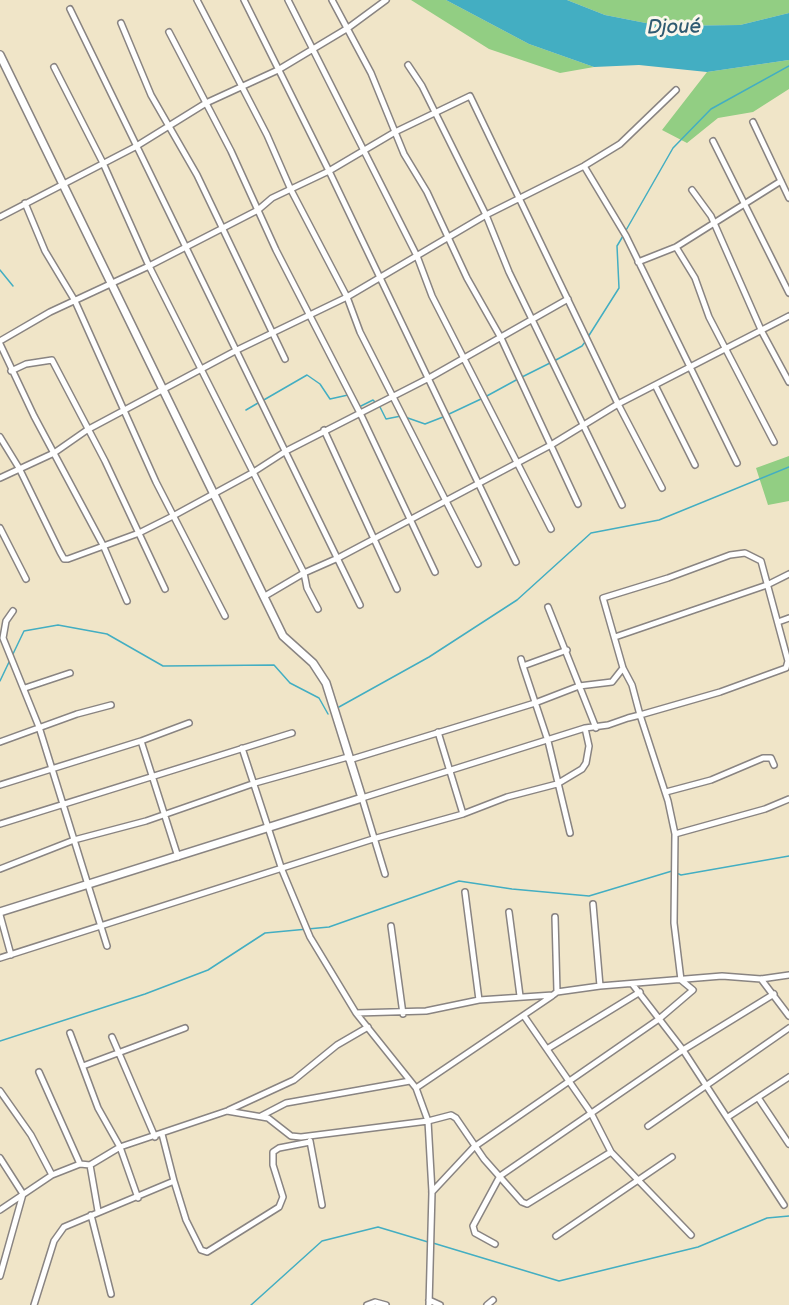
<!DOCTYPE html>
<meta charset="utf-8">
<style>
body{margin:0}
canvas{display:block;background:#f0e5c8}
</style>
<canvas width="789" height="1305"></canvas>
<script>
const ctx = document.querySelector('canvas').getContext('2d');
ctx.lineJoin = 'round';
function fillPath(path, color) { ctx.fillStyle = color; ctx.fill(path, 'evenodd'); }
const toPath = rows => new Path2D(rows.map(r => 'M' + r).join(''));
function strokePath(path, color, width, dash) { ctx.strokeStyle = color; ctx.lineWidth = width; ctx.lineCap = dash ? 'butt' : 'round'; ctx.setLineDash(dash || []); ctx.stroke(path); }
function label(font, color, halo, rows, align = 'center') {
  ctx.font = font + ' "Balsamiq Sans",sans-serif'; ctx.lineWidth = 6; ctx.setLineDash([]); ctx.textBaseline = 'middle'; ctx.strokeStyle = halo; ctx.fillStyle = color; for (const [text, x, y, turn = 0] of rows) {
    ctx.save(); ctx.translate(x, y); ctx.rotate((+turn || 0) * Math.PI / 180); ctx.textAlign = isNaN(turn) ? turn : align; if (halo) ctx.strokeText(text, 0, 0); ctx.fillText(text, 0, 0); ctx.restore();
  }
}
fillPath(toPath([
 [411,0,446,0,529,44,594,67,560,73,489,49],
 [567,0,789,0,789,13,740,25,661,26,605,15],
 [789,60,789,89,753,112,718,118,687,143,662,130,707,72],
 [789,456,789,501,768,505,756,468]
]), '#92ce83');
fillPath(toPath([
 [446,0,567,0,605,15,661,26,740,25,789,13,789,60,707,72,639,65,594,67,529,44]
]), '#43aec2');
strokePath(toPath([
 [625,232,673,148,711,109,789,66],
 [0,270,13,286],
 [588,337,619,288,617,246,623,236],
 [554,361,582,346,585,342],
 [522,377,550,363],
 [485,397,518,379],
 [262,401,307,375,320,384,330,399,348,395],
 [359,407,373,400,380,407,386,419,401,416],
 [246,410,258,403],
 [447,415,481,399],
 [405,417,425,424,443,417],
 [12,656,24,631,58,625,107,634,163,666,274,665,290,683,319,698,328,714],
 [0,681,10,660],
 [339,707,429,657,517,600,591,533,659,520,789,467],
 [0,1041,145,994,208,970,265,933,329,927,459,881,512,889,589,896,672,871,681,875,789,856],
 [433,1243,559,1281,698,1247,767,1218,789,1216],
 [251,1305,322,1241,378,1227,428,1242]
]), '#43aec2', 1.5);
const minor = toPath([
 [197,0,267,135,291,190,347,297,360,332,478,564],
 [244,0,329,171,516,562],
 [288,0,417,256,432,296,551,529],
 [332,0,371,73,404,154,427,192,467,278,501,338,578,504],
 [70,9,360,605],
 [121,23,151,95,197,175,285,359],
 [169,32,231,151,276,250,360,413,435,572],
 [408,65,422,86,486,215,509,272,622,505],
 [54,67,103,163,149,266,304,573,307,588,318,609],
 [753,122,789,198],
 [713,141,789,293],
 [584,166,626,236,737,463],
 [692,190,711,216,762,332,789,382],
 [25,203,45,251,75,301,156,482,225,616],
 [0,217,135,147,206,103,278,70,348,28,386,0],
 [676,247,695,278,709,317,774,442],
 [638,262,676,247,781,181],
 [0,341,50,312,149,266,258,210,272,198,329,171,395,132,470,96,618,404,662,488],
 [0,344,34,416,103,545,127,601],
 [11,371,26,364,52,360,105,461,165,589],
 [655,385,695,465],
 [324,430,397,589],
 [0,437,19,468,60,552,64,559,68,559,139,533,173,516,252,473,286,451,429,378,568,299],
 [0,478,54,453,87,430,237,350,347,297,486,215,584,166,620,144,676,90],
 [0,528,26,579],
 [265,596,304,573,338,558,551,445,618,404,789,316],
 [548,607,596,728],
 [13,611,6,621,3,638,39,727,107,946],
 [778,622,789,618],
 [615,637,767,585,789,574],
 [521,659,523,666,567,650],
 [523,666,548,741,570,833],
 [25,688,70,673],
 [438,732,463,814],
 [141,741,178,857],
 [0,742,77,714,111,705],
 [242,748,282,870,310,937,356,1013,426,1011,479,1000,553,995,557,992,600,986,722,976,761,979,789,975],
 [349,760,535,703,579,686,612,682,623,668],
 [0,785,141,741,189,723],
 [666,792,711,780,763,758,771,758,774,765],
 [0,824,292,733],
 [675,834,765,809,789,799],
 [0,869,74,840,146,821,255,783,348,757],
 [385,874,362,798,585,728,608,725,628,718,640,715,720,692,786,668,788,661,761,561,745,553,730,555,668,578,603,598,623,668,632,685,640,715,668,801,675,834,674,923,681,980,693,990,659,1019,474,1147,432,1192],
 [465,892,479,1000],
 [593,904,600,986],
 [509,912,520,996],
 [0,915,11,955],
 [555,917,557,992],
 [391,926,403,1014],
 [0,958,373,839,463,814,507,797,557,784,582,769,586,763,589,746,585,728],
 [761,979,789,1016],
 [633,985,683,1050,784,1205],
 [356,1013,416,1088,428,1121,432,1192,429,1305],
 [524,1016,591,1113,611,1152,691,1235],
 [70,1033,98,1108,120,1147,138,1198],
 [112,1037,155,1137],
 [547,1049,640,992],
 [83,1066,185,1028],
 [39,1072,80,1164],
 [416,1088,552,996],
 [0,1091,31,1135,52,1175],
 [759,1099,789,1144],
 [229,1110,294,1080,337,1045,368,1027],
 [261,1116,286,1103,410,1081],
 [728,1117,789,1077],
 [648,1126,789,1028],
 [310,1141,322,1205],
 [0,1158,23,1194,0,1276],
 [90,1165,98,1211],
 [174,1181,186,1220,201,1250,207,1252,279,1207,283,1197,273,1165,273,1152,279,1148,310,1142],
 [0,1210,52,1175,80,1164,90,1165,120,1147,227,1111,268,1118,291,1136,301,1137,428,1121,451,1115,456,1118,484,1159,522,1202,527,1204,611,1152],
 [91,1215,111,1294],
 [556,1236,672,1157],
 [495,1244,475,1233,473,1226,500,1176,683,1050,774,994],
 [429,1300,440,1305],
 [34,1305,54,1241,64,1227,174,1181,162,1134],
 [367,1305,375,1302,386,1305],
 [487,1305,493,1300]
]);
const tertiary = toPath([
 [0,55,283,636,313,663,326,683,362,798,0,912]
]);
strokePath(minor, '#898482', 8);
strokePath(tertiary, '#898482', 10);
strokePath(minor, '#fff', 5);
strokePath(tertiary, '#fff', 7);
label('italic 20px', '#2f5a71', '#fbf7ec', [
 ["Djoué",674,28,-1]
]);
</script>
